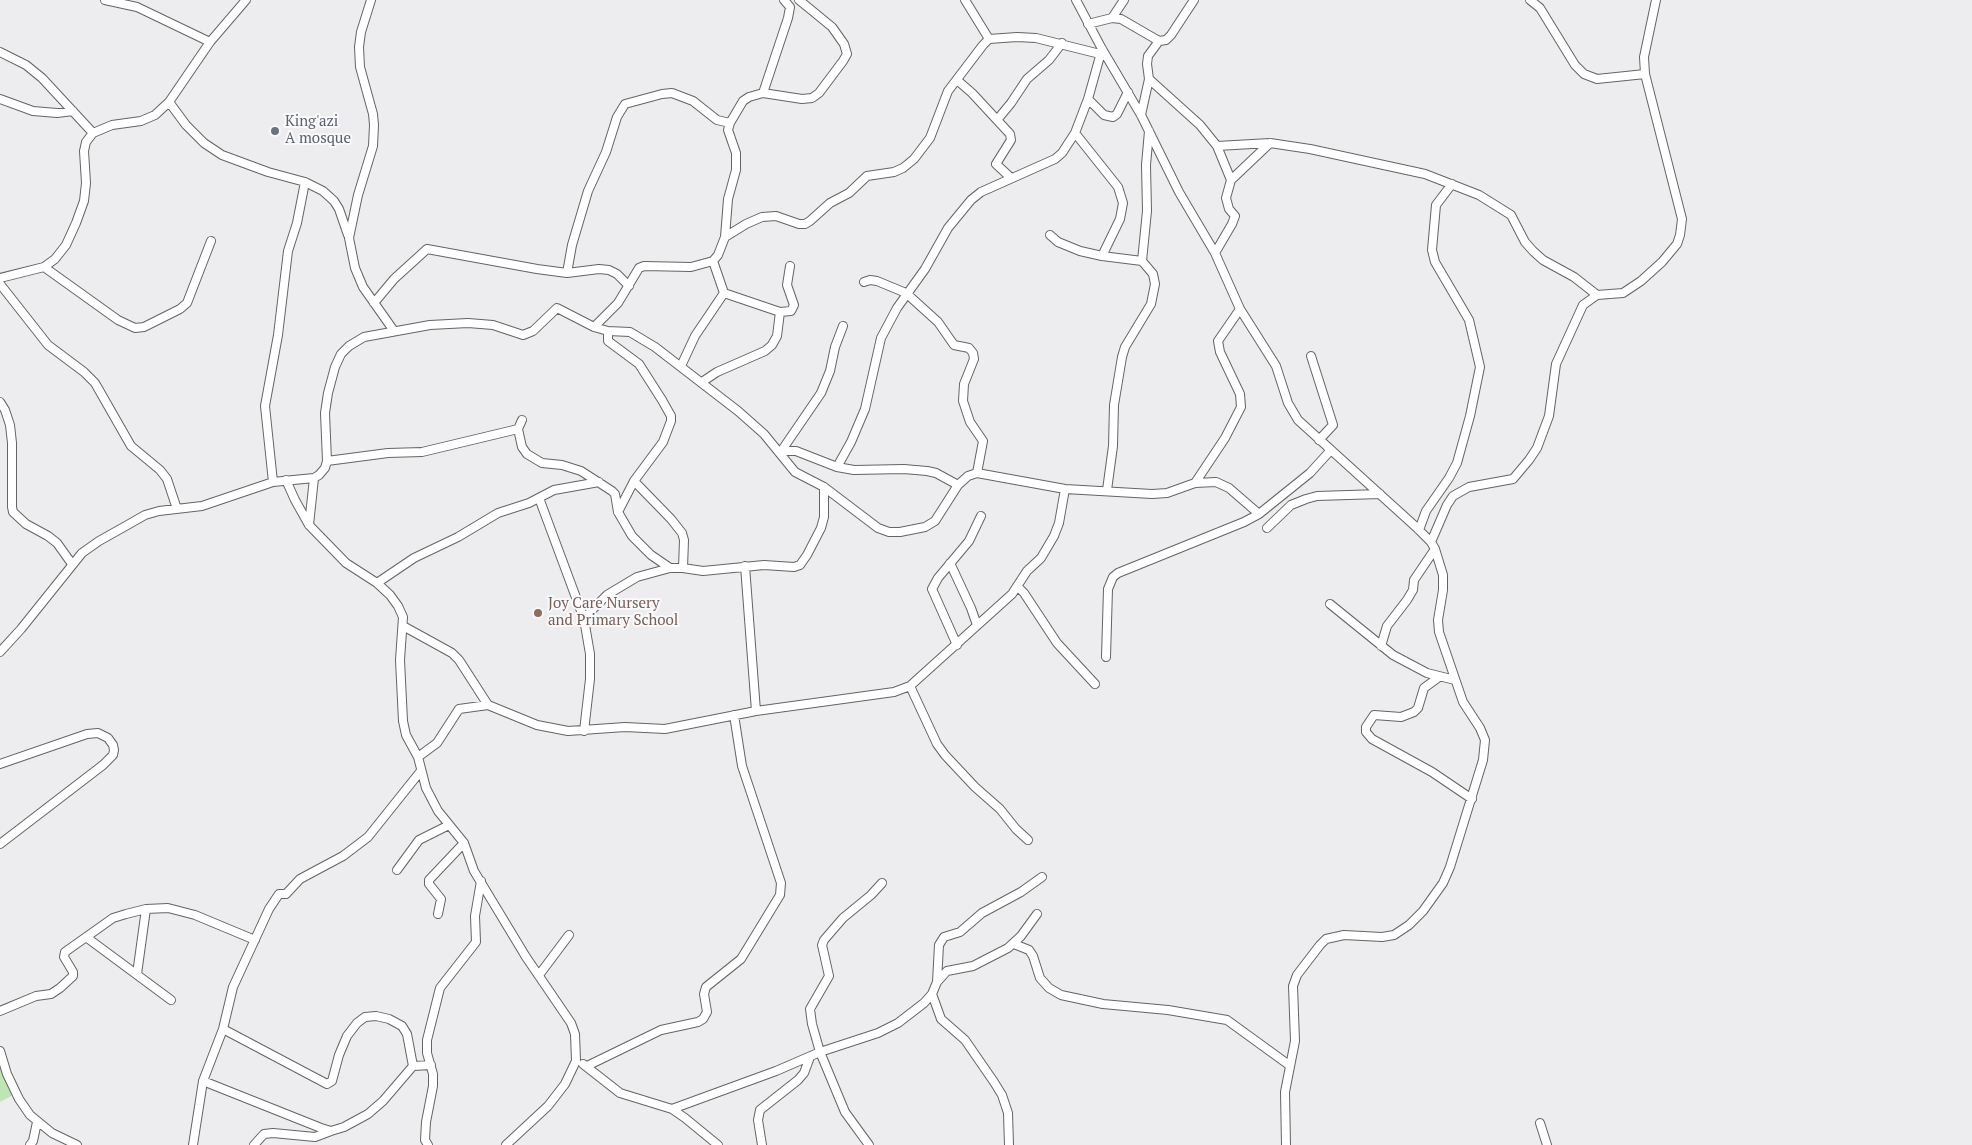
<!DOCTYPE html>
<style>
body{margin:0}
canvas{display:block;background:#ededef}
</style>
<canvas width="1972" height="1145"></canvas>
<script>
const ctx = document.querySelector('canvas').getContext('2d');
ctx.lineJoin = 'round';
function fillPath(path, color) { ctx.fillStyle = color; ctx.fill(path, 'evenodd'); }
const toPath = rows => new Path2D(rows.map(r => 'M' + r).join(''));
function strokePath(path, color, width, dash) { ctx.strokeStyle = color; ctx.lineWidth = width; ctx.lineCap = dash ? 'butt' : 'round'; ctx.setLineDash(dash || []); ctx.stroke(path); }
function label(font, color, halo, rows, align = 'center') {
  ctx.font = font + ' "PT Serif",serif'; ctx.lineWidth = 4; ctx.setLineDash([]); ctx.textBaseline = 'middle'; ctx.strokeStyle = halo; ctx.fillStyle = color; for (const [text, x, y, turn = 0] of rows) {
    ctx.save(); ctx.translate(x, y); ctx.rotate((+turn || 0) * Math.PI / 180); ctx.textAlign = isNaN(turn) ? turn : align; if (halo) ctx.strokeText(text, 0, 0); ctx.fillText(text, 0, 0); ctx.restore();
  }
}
fillPath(toPath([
 [0,1068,15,1094,0,1102]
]), '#c0e5b4');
const street = toPath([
 [105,0,137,7,210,42],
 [371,0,361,32,359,47,360,67,373,114,374,125,373,146,358,195,349,238,355,268,363,287,394,331],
 [965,0,989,39],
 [1076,0,1102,49,1141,115,1179,192,1215,253,1240,309,1276,366,1288,403,1298,420,1416,527,1431,542,1435,549,1443,575,1443,590,1438,620,1439,632,1463,702,1480,728,1485,740,1483,760,1450,867,1443,883,1423,911,1409,925,1394,935,1382,937,1344,935,1326,939,1320,945,1297,975,1293,986,1295,1041,1285,1092,1286,1145],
 [1530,0,1540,8,1575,65,1584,74,1597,79,1645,74],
 [1112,18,1124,0],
 [1088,24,1112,18,1121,19,1159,41,1166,40,1171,35,1194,0],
 [0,52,26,65,42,78,93,133],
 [1149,79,1200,125,1217,146,1231,180,1226,198,1229,209,1235,216,1232,224,1215,253],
 [957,80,972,93,1010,134,1011,140,996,164,1011,178],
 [763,93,788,18,790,7,784,0],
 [0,99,33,111,57,113,73,111],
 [1088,99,1104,115,1113,117,1117,114,1128,92],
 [169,102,186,125,204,143,222,155,268,172,305,182,323,191,334,201,339,209,348,235],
 [1141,115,1149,79,1147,64,1148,56,1159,41],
 [997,120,1011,103,1027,79,1049,60,1062,43],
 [1075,133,1118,187,1123,203,1120,219,1102,256],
 [1217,146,1270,143,1310,149,1425,174,1479,195,1511,215,1525,242,1533,251,1543,260,1574,277,1597,295],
 [1231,180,1270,143],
 [1050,235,1058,242,1080,251,1102,256,1142,261,1153,274,1155,284,1151,304,1125,347,1122,357,1114,405,1113,446,1107,490],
 [725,237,746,224,762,217,776,216,799,224,805,224,810,221,830,203,849,193,867,176,894,172,903,168,914,159,930,138,948,91,983,45,989,39,1017,37,1036,38,1100,54],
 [1142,261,1147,211,1146,165,1149,131],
 [44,267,118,320,135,328,144,327,180,309,187,303,211,241],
 [567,273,572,245,588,191,606,152,617,117,625,104,662,94,672,93,693,101,717,120,730,123],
 [0,278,44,267,55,259,66,245,76,223,84,201,86,183,84,151,86,142,93,133,112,125,141,121,155,115,169,102,210,42,246,0],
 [864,282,870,280,877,281,906,293,938,322,954,345,969,348,973,353,974,359,964,384,963,401,970,422,983,441,977,473],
 [0,284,48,345,84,372,95,383,131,446,160,470,167,479,177,509],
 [724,293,780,312,791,311,794,305,787,285,790,266],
 [374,303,394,279,427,249,537,269,567,273,599,269,609,270,617,274,629,286],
 [594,327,618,303,639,268,644,266,691,267,713,261,718,255,725,237,728,199,736,170,736,153,728,130,730,123,743,101,749,97,763,93,802,99,812,98,819,93,843,61,847,54,844,44,832,27,799,0],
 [608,331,608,341,639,364,662,400,671,416,671,421,663,442,634,481,618,512],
 [1311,356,1333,425,1319,440],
 [681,366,695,336,724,293,713,261],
 [702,382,717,372,765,351,772,345,777,336,780,312],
 [0,402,5,410,10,425,12,443,12,507,13,512,26,524,48,536,57,543,72,564],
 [522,420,518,429,522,447,527,454,542,463,562,465,581,471,612,491,615,494,618,512,632,536,651,555,670,568],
 [782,450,821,393,830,371,835,347,843,326],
 [778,451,796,451,837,467,854,470,904,469,927,471,936,473,958,485],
 [327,461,388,453,422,452,518,429],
 [837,467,851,442,865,409,881,338,897,308,925,269,948,228,971,200,981,192,1055,159,1062,153,1075,133,1088,99,1102,49],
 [286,480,295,500,309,525,346,563,377,583,390,595,398,606,403,617,400,660,403,721,406,735,418,757,426,788,438,811,464,843,474,871,526,957,571,1023,575,1034,576,1061,565,1084,548,1106,506,1145],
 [634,481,671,519,682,533,684,540,683,568],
 [273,482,265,406,278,335,288,251,297,223,305,182],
 [1195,483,1225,438,1241,407,1240,394,1220,352,1218,341,1240,309],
 [539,498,584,619],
 [309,525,314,478],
 [1267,528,1291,505,1306,499,1317,496,1380,494],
 [1419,530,1426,511,1449,478,1457,463,1470,416,1480,367,1469,320,1435,262,1432,250,1436,205,1452,184],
 [1431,542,1447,505,1453,496,1469,487,1513,479,1529,460,1537,448,1549,416,1556,364,1583,305,1597,295,1623,293,1641,281,1662,262,1677,244,1680,235,1682,219,1645,74,1644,57,1656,0],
 [950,563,971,608,977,625],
 [745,566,756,711],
 [377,583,414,558,458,537,498,513,529,503,554,490,599,482],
 [1017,586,1024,593,1057,643,1095,684],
 [1330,604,1393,655,1427,673,1455,680],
 [403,626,452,653,459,660,488,705,537,725,568,731,625,727,665,729,756,711,894,692,910,686,1012,594,1027,571,1041,558,1054,536,1059,523,1065,489],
 [957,645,932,589,938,578,969,541,981,516],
 [1381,646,1387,626,1407,600,1413,590,1414,580,1435,549],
 [0,652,21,629,82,553,99,541,131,523,145,515,159,511,202,506,273,482,314,478,319,475,325,468,327,461,325,413,328,393,335,367,341,354,349,346,364,337,430,325,468,323,493,325,523,335,533,331,557,308,594,327,608,331,630,332,655,347,738,411,764,434,795,472,824,487,878,528,889,532,900,532,925,527,935,521,958,485,968,476,977,473,1065,489,1152,494,1167,493,1195,483,1216,482,1229,488,1259,514,1310,473,1330,451],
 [1106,657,1108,589,1113,577,1118,573,1244,522,1259,514],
 [1439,677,1424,688,1418,708,1414,712,1401,717,1374,715,1366,727,1366,732,1372,739,1432,772,1472,799],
 [910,686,937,744,945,755,975,787,1000,809,1016,829,1028,840],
 [584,731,590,679,590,654,584,619,590,612,607,595,637,577,670,568,683,568,703,571,764,565,794,567,800,565,807,555,821,528,824,517,824,487],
 [418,757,437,743,459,709,488,705],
 [0,764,87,734,98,733,108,738,113,745,114,750,113,755,103,765,0,844],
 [397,870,419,840,449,825],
 [438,914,441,899,429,884,429,880,464,843],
 [86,937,171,1000],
 [1014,944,1029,950,1033,956,1040,978,1049,988,1061,995,1103,1004,1168,1010,1227,1020,1289,1065],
 [137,974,146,909],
 [539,975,569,935],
 [937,982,947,971,973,966,1008,948,1021,936,1037,914],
 [932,994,941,1019,965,1040,994,1082,1002,1095,1008,1113,1009,1145],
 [0,1011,36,996,51,994,60,988,73,976,73,972,64,957,65,952,113,918,126,914,146,909,168,908,195,915,255,940],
 [223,1029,327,1084,332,1081,339,1055,347,1036,357,1023,365,1017,376,1016,389,1019,402,1026,407,1034,413,1066],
 [0,1051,7,1074,19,1099,30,1115,52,1133,77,1145],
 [583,1064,620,1093,672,1109,685,1118,718,1145],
 [587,1066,661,1030,698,1022,703,1019,707,1012,704,994,706,987,741,959,780,895,781,883,742,766,734,715],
 [203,1081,321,1128,331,1131,344,1127,368,1114,383,1101,413,1066,431,1065],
 [672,1109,776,1071,820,1052,878,1033,898,1023,924,1003,932,994,937,982,939,945,944,937,960,932,982,913,1021,892,1042,877],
 [1540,1123,1547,1145],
 [30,1145,33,1141,37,1122],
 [193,1145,203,1081,223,1029,233,987,269,909,279,894,286,894,300,879,343,856,368,837,420,772],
 [254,1145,264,1134,273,1133,315,1137,331,1131],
 [428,1145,425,1140,426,1122,433,1086,433,1074,427,1053,427,1040,440,988,476,942,475,916,481,881],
 [762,1145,758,1120,760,1110,798,1080,804,1073,810,1057],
 [869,1145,845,1112,820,1052,812,1024,810,1009,829,976,822,945,824,940,843,918,871,895,882,883]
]);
strokePath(street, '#646466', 10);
strokePath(street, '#fff', 8);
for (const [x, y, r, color] of [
 [275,131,5,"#6b7280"],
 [538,613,5,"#8d6e63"]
]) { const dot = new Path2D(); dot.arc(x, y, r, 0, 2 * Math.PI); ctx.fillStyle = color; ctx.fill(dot); strokePath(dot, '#fafafc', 2); }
label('15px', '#5b616d', '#fafafc', [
 ["King'azi",285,122],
 ["A mosque",285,139]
], 'left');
label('15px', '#785e54', '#fafafc', [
 ["Joy Care Nursery",548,604],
 ["and Primary School",548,621]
], 'left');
</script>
